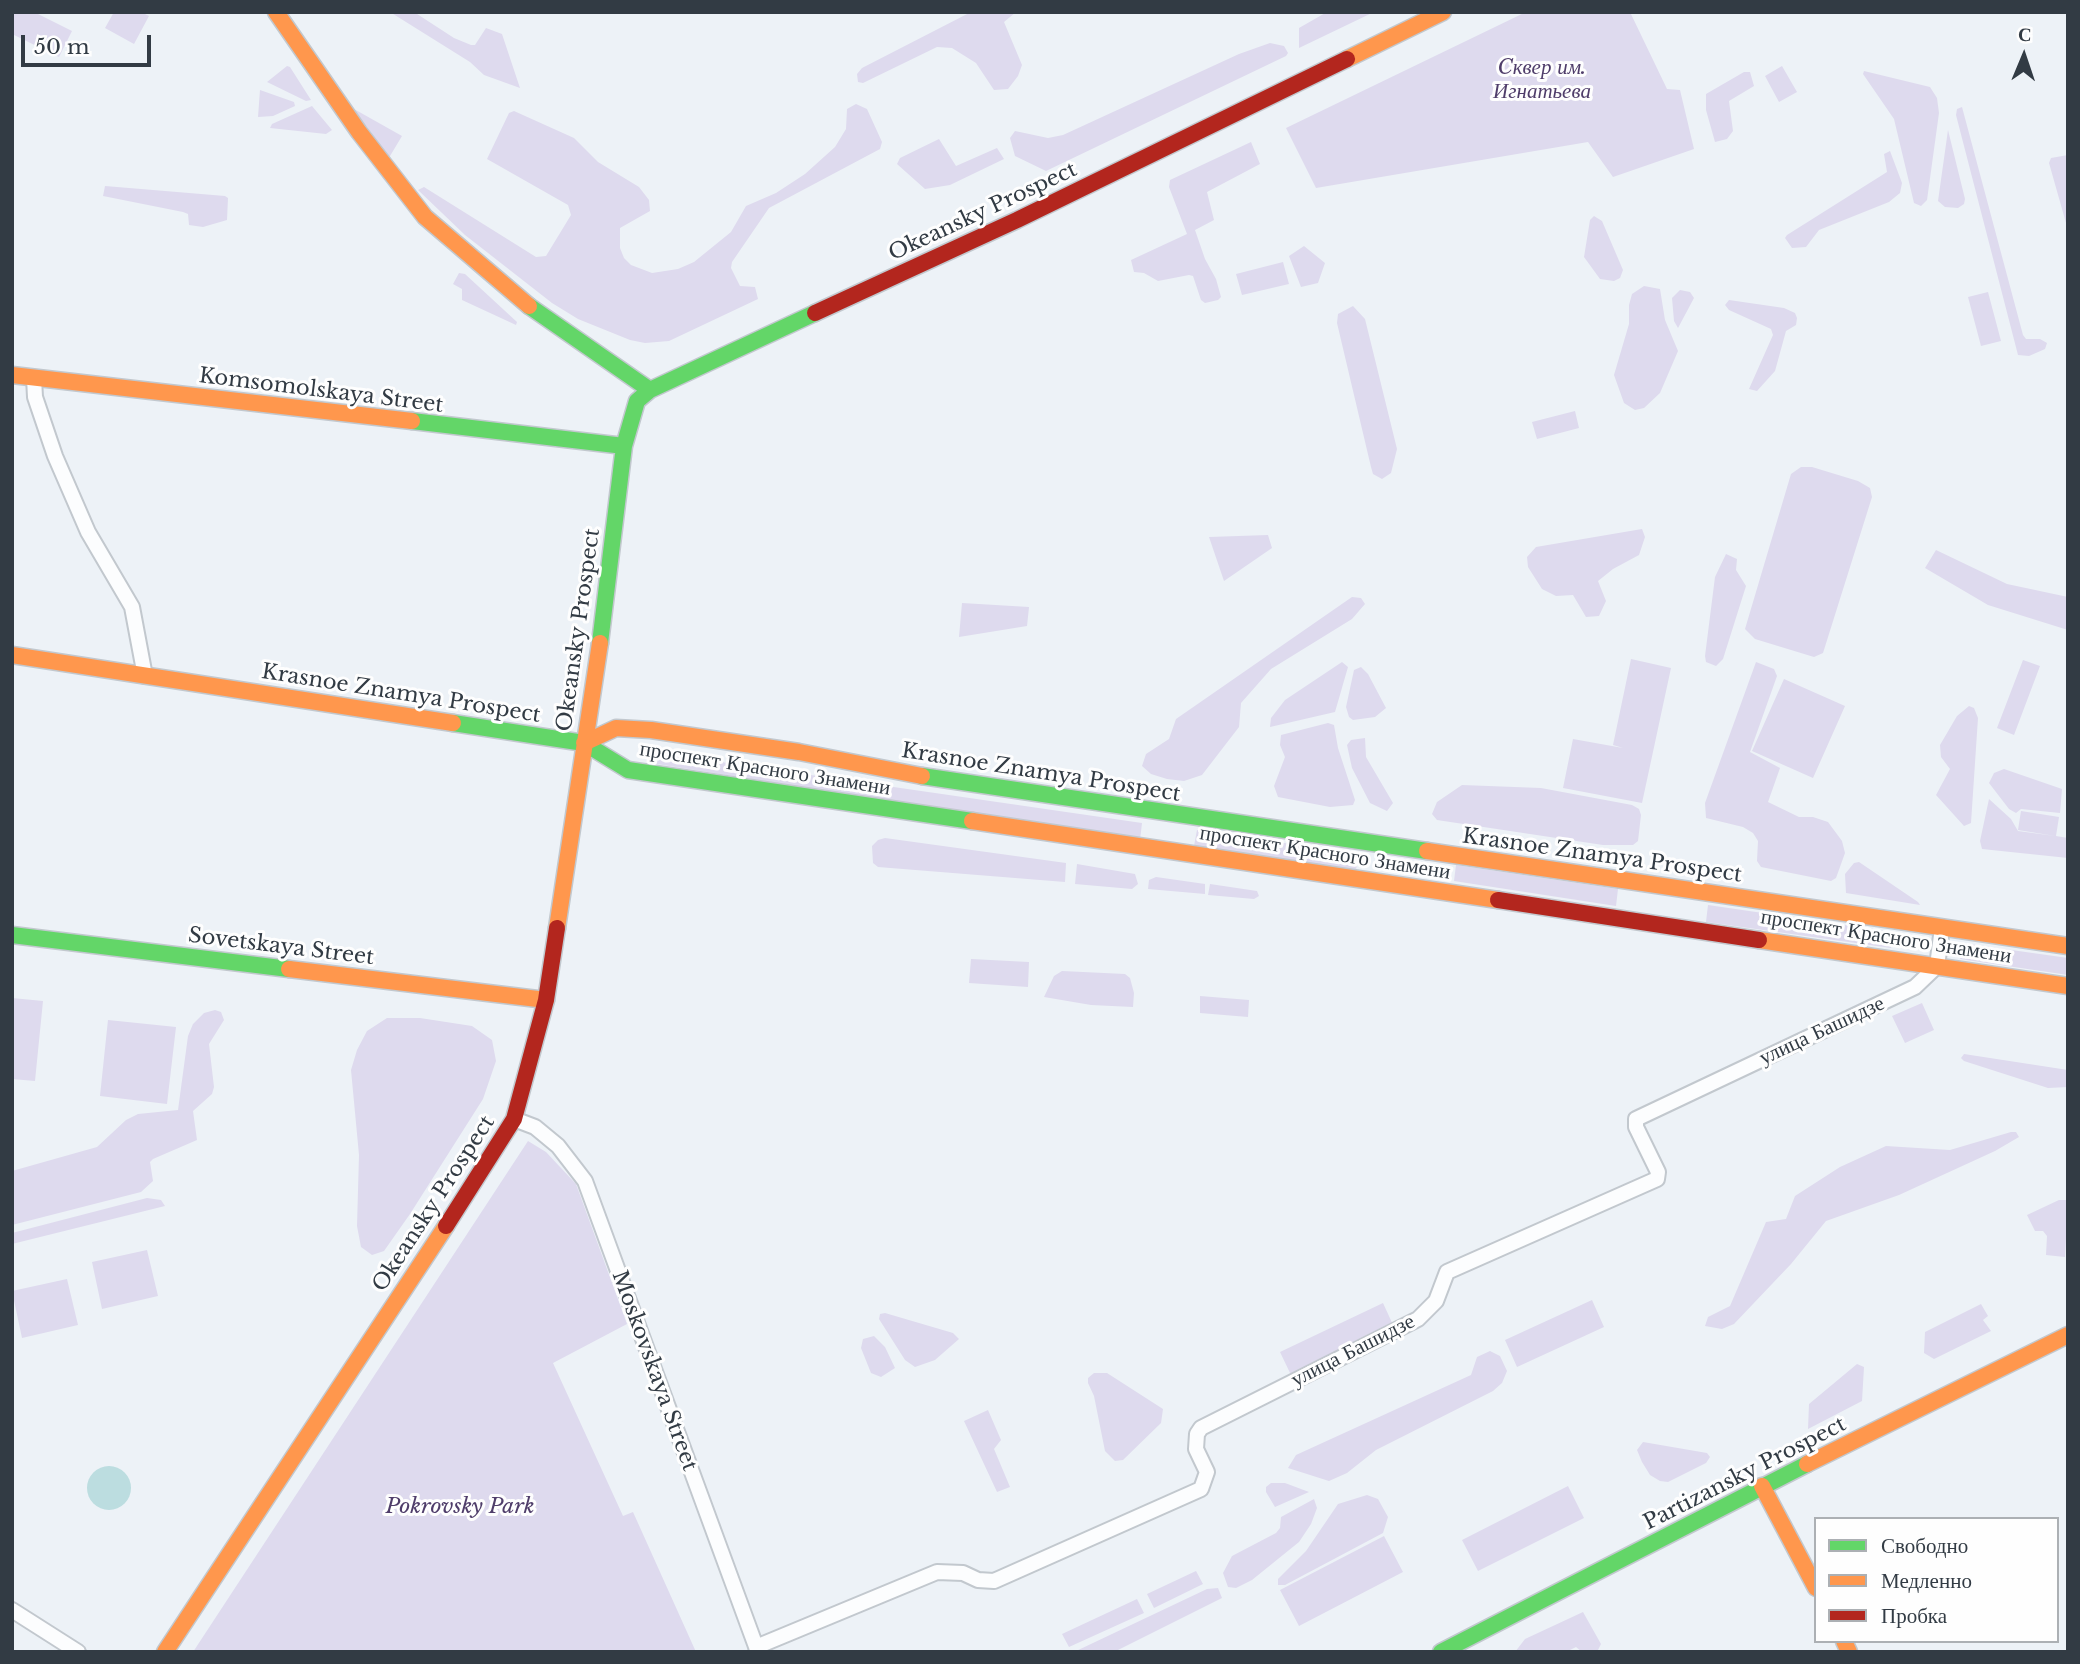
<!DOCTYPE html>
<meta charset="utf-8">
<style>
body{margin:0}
#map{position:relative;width:2080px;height:1664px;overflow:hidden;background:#edf2f7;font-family:"Libre Baskerville",serif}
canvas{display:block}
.frame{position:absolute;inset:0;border:14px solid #323b44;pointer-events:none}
.legend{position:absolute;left:1814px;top:1517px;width:245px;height:126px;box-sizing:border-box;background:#fefefe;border:2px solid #acb0b4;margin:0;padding:9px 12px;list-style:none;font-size:21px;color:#323b44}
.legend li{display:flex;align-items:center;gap:14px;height:35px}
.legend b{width:35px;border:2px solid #acb0b4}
.north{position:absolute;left:1989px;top:21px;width:70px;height:70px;-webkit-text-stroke:5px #fefefe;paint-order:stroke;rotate:2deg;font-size:19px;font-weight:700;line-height:28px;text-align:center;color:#323b44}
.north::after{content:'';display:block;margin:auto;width:24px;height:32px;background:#323b44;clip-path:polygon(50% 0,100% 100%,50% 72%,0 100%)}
.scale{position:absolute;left:21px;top:35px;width:130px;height:32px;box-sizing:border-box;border:4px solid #323b44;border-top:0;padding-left:9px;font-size:21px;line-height:24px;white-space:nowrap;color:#323b44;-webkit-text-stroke:5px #fefefe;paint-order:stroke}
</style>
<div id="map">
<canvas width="2080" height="1664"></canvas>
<div class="frame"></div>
<ul class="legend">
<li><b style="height:9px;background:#63d668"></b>Свободно</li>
<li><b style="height:9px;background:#ff974d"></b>Медленно</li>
<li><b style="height:9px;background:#b3261e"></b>Пробка</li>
</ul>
<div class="north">С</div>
<div class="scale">50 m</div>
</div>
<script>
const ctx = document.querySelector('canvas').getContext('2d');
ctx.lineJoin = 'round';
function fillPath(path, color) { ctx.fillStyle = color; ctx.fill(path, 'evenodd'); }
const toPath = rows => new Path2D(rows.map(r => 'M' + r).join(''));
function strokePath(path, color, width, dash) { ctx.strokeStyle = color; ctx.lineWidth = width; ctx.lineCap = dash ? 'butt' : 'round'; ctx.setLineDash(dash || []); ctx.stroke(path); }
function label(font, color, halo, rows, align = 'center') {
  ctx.font = font + ' "Libre Baskerville",serif'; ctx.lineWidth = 6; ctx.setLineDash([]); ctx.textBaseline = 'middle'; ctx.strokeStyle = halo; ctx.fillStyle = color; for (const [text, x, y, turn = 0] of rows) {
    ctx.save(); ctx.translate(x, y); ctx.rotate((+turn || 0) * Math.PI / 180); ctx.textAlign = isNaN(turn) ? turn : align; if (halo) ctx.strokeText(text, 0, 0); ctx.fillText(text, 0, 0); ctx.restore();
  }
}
fillPath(toPath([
 [12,12,34,12,72,31,59,57,12,34],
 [114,12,141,12,149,16,134,44,105,28],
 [390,12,414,12,454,38,471,45,475,45,486,28,502,34,520,88,484,75,470,62],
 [971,12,1016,12,1004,22,1022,65,1018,76,1008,89,994,90,976,63,952,48,937,47,863,83,858,82,857,74,862,68],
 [1327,12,1374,12,1299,48,1299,28],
 [1526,12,1630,12,1667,89,1680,90,1694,149,1613,177,1588,142,1316,188,1286,128],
 [1270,43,1284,46,1288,53,1286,56,1046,171,1015,156,1010,138,1015,131,1048,138,1063,135,1239,54],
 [287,66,290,67,311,100,306,101,267,82],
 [1782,66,1797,92,1779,102,1765,76],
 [1864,71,1930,87,1937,98,1939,113,1927,200,1921,206,1914,203,1894,119,1863,74],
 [1744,72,1750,72,1754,86,1729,101,1733,131,1727,139,1715,142,1706,110,1706,94],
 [260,90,294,102,295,106,273,116,258,117],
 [856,104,867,109,882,142,880,149,769,208,732,262,731,268,740,286,755,287,758,299,669,341,645,343,630,340,578,319,552,303,465,235,418,190,424,187,536,257,546,256,571,215,568,205,487,159,509,113,514,111,574,138,598,162,639,187,649,200,650,211,620,228,620,248,624,258,631,265,652,273,678,269,694,262,731,232,746,206,776,193,805,174,835,147,846,129,847,109],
 [312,106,332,130,326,134,270,128,272,124],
 [1962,107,2023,335,2026,339,2040,339,2047,343,2045,349,2029,356,2018,355,1956,115,1957,109],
 [354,109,402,136,390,156,388,156],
 [1948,130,1965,199,1964,204,1958,208,1945,207,1938,201],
 [939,139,956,166,997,148,1004,159,950,185,925,189,897,164,900,158],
 [1251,142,1260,164,1207,192,1214,220,1195,230,1205,259,1216,279,1221,297,1218,300,1205,303,1201,300,1193,276,1189,275,1158,281,1144,273,1134,272,1131,260,1187,234,1169,187,1170,180],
 [1890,151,1902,183,1900,193,1889,202,1819,230,1806,247,1792,248,1785,238,1787,235,1887,172,1884,154],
 [2068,155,2068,230,2049,163,2051,158],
 [105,186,225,196,228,198,227,220,203,227,189,225,188,214,183,212,103,196],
 [1594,216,1602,221,1623,270,1620,278,1614,281,1600,279,1584,257,1590,220],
 [1304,246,1325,263,1318,283,1301,287,1289,256],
 [1283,262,1289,284,1242,295,1236,274],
 [459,273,465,274,517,322,516,325,462,300,462,289,453,284],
 [1644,286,1660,289,1665,320,1678,351,1660,393,1644,408,1635,410,1624,403,1614,375,1629,324,1629,305,1632,294],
 [1680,290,1690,292,1694,298,1678,328,1674,321,1672,298],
 [1988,292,2001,341,1981,346,1968,297],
 [1729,300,1784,308,1795,313,1797,318,1796,325,1786,331,1775,371,1757,391,1749,389,1773,335,1771,329,1729,310,1725,305],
 [1353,306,1365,319,1397,449,1391,473,1382,479,1373,474,1371,467,1337,323,1338,314],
 [1575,411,1579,428,1537,439,1532,422],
 [1801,467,1812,467,1858,481,1870,488,1872,497,1823,653,1814,657,1755,639,1745,629,1791,474],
 [1642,529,1645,537,1639,555,1613,569,1598,581,1606,601,1599,616,1586,617,1573,595,1556,596,1542,589,1528,567,1527,557,1536,547],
 [1268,535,1272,548,1224,581,1209,537],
 [1936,550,2007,584,2068,597,2068,630,1988,605,1925,568],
 [1726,554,1737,559,1736,570,1746,586,1723,659,1716,666,1706,662,1705,656,1715,577],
 [1352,597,1361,598,1365,604,1352,619,1271,669,1241,703,1239,727,1202,775,1184,781,1167,779,1151,774,1142,766,1146,754,1169,739,1176,719],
 [962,603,1029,607,1027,626,959,637],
 [1631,659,1671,668,1642,803,1563,788,1573,739,1623,748,1613,745],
 [2023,660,2040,666,2014,735,1997,728],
 [1342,662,1348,667,1335,712,1270,727,1271,718,1285,700],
 [1756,662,1774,669,1777,676,1750,752,1780,768,1768,802,1799,817,1813,817,1828,822,1842,841,1845,853,1836,878,1831,881,1761,867,1757,861,1758,841,1753,833,1743,827,1706,818,1705,803],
 [1361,667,1368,674,1386,708,1375,717,1353,720,1349,717,1346,707,1354,670],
 [1784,679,1845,706,1813,778,1752,751],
 [1969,706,1974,708,1978,718,1971,823,1964,826,1936,795,1950,769,1941,757,1940,745,1957,716],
 [1328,723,1334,725,1338,748,1355,800,1353,805,1330,807,1278,797,1274,786,1285,757,1280,745,1281,735],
 [1365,738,1366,757,1393,803,1387,811,1370,803,1352,768,1347,745,1351,740],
 [652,752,1142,823,1140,840,650,763],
 [2004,769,2062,789,2060,813,2021,809,2016,813,2009,809,1989,783,1994,773],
 [1462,785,1541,788,1632,805,1639,809,1641,815,1638,841,1633,845,1603,845,1437,820,1432,814,1437,802],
 [1989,799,2011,819,2018,831,2055,836,2018,830,2021,811,2059,817,2056,836,2068,838,2068,858,1982,849,1980,841],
 [1197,830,1359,854,1356,870,1194,846],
 [885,838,1066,863,1065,882,878,867,873,863,872,846,878,840],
 [1859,862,1918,902,1920,905,1846,893,1845,874,1854,863],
 [1077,864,1135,874,1138,884,1132,889,1075,884],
 [1456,865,1618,889,1616,906,1454,881],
 [1156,877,1205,884,1205,894,1148,889,1149,880],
 [1210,884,1257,891,1259,896,1254,899,1208,895],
 [1708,905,1893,932,1891,948,1706,922],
 [1962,943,2068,958,2068,975,1960,959],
 [971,959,1029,962,1028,987,969,983],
 [1062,971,1125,974,1130,978,1134,993,1133,1007,1091,1005,1044,997,1054,976],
 [1200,996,1249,1000,1248,1017,1200,1013],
 [12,998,43,1001,35,1081,12,1079],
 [1922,1003,1934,1030,1905,1043,1892,1016],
 [215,1010,221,1012,224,1020,209,1044,214,1087,212,1094,193,1111,197,1140,153,1159,150,1162,153,1181,141,1192,12,1225,12,1171,97,1147,126,1120,138,1114,178,1110,188,1036,193,1024,204,1013],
 [387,1018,420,1018,472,1026,492,1040,496,1061,483,1099,410,1214,384,1251,372,1255,361,1247,357,1226,359,1155,351,1070,357,1050,367,1031],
 [108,1020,176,1027,167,1104,100,1096],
 [1964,1054,2068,1070,2068,1087,2048,1088,1964,1061,1961,1058],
 [2011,1132,2016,1132,2019,1137,1995,1151,1899,1195,1826,1221,1791,1264,1734,1324,1722,1329,1705,1326,1708,1317,1730,1306,1766,1222,1786,1219,1795,1196,1840,1167,1886,1146,1950,1150],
 [528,1141,546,1152,576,1184,627,1324,553,1363,623,1516,633,1512,696,1652,193,1652],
 [147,1198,161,1200,165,1206,12,1244,12,1233],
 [2059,1200,2068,1200,2065,1257,2046,1255,2047,1236,2043,1231,2035,1231,2027,1215],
 [147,1250,158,1296,102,1309,92,1262],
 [67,1279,78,1325,22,1338,12,1291],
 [1592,1300,1604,1327,1517,1367,1505,1340],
 [1383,1303,1394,1327,1291,1375,1280,1352],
 [1981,1304,1988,1316,1983,1320,1991,1331,1934,1359,1924,1353,1925,1332],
 [885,1313,953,1333,959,1339,935,1360,915,1367,905,1360,879,1319,880,1314],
 [874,1336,885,1347,895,1368,881,1377,871,1373,861,1348,863,1339],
 [1490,1351,1500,1356,1507,1371,1502,1383,1493,1391,1376,1450,1347,1473,1329,1481,1288,1468,1296,1455,1471,1375,1477,1357],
 [1857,1364,1864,1367,1862,1401,1808,1429,1809,1404],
 [1094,1373,1107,1373,1163,1409,1161,1423,1123,1460,1115,1461,1105,1451,1094,1396,1088,1383,1088,1378],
 [988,1410,1001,1440,994,1449,1010,1487,997,1492,964,1421],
 [1643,1442,1707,1453,1710,1457,1706,1463,1668,1482,1660,1481,1650,1475,1642,1462,1637,1450],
 [1271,1483,1285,1483,1309,1492,1275,1507,1266,1492,1266,1487],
 [1568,1486,1584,1518,1478,1571,1462,1540],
 [1367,1495,1378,1499,1388,1517,1383,1533,1285,1585,1278,1585,1278,1579,1306,1551,1338,1504],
 [1314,1499,1317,1508,1311,1524,1299,1542,1252,1580,1236,1588,1228,1587,1223,1573,1232,1556,1276,1533,1280,1528,1281,1517],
 [1384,1536,1403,1572,1299,1626,1280,1590],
 [1196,1571,1203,1584,1154,1608,1147,1594],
 [1218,1588,1222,1598,1114,1652,1074,1652,1207,1589],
 [1137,1599,1144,1613,1069,1647,1062,1634],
 [1583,1612,1601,1644,1597,1652,1582,1652,1576,1647,1566,1652,1515,1652,1525,1639]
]), '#dedaee');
fillPath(toPath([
 '87 1488a22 22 0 1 1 44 0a22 22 0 1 1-44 0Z'
]), '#bcdde0');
const street = toPath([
 [34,378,35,397,55,456,88,532,132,607,145,676],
 [514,1119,535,1127,558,1146,585,1181,758,1652],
 [12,1610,78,1652],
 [756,1647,937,1572,963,1573,978,1580,994,1581,1201,1489,1207,1472,1196,1449,1197,1434,1201,1428,1418,1319,1436,1301,1447,1272,1657,1179,1658,1172,1636,1127,1636,1119,1915,987,1937,966,1942,928]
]);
const fast = toPath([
 [529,306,650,390],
 [412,421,624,446],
 [600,643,624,446,637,401,650,390,815,313],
 [453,723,584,743,628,770,972,821],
 [922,776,1427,851],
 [12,935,289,969],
 [1441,1652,1807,1464]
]);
const slow = toPath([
 [276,12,359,132,425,217,529,306],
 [1347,59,1443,12],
 [12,375,412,421],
 [12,655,453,723],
 [584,743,616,728,651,730,799,752,922,776],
 [972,821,1498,900],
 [1427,851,2068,946],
 [557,928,600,643],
 [1759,940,2068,986],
 [289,969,546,1000],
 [1807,1464,2068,1335],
 [1762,1486,1816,1588],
 [1844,1641,1849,1652],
 [165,1652,446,1226]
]);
const jam = toPath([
 [815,313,1017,220,1347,59],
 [1498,900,1759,940],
 [446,1226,514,1119,546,1000,557,928]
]);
strokePath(street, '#c2c8ce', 18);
strokePath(fast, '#c2c8ce', 19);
strokePath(slow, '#c2c8ce', 19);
strokePath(jam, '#c2c8ce', 19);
strokePath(street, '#fcfdfe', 14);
strokePath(fast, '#63d668', 16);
strokePath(slow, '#ff974d', 16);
strokePath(jam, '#b3261e', 16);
label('italic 21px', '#4f3d6a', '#fefefe', [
 ["Cквер им.",1542,68],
 ["Игнатьева",1542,92],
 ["Pokrovsky Park",460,1507]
]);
label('21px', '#323b44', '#fefefe', [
 ["Okeansky Prospect",983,212,-25],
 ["Komsomolskaya Street",321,391,7],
 ["Okeansky Prospect",579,630,-82],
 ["Krasnoe Znamya Prospect",401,694,9],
 ["проспект Красного Знамени",765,769,9],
 ["Krasnoe Znamya Prospect",1041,773,9],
 ["проспект Красного Знамени",1325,853,9],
 ["Krasnoe Znamya Prospect",1602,856,8],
 ["проспект Красного Знамени",1886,937,9],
 ["Sovetskaya Street",281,947,7],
 ["улица Башидзе",1822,1031,-25],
 ["Okeansky Prospect",434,1204,-57],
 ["улица Башидзе",1353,1351,-27],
 ["Moskovskaya Street",654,1371,70],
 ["Partizansky Prospect",1745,1474,-27]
]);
</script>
